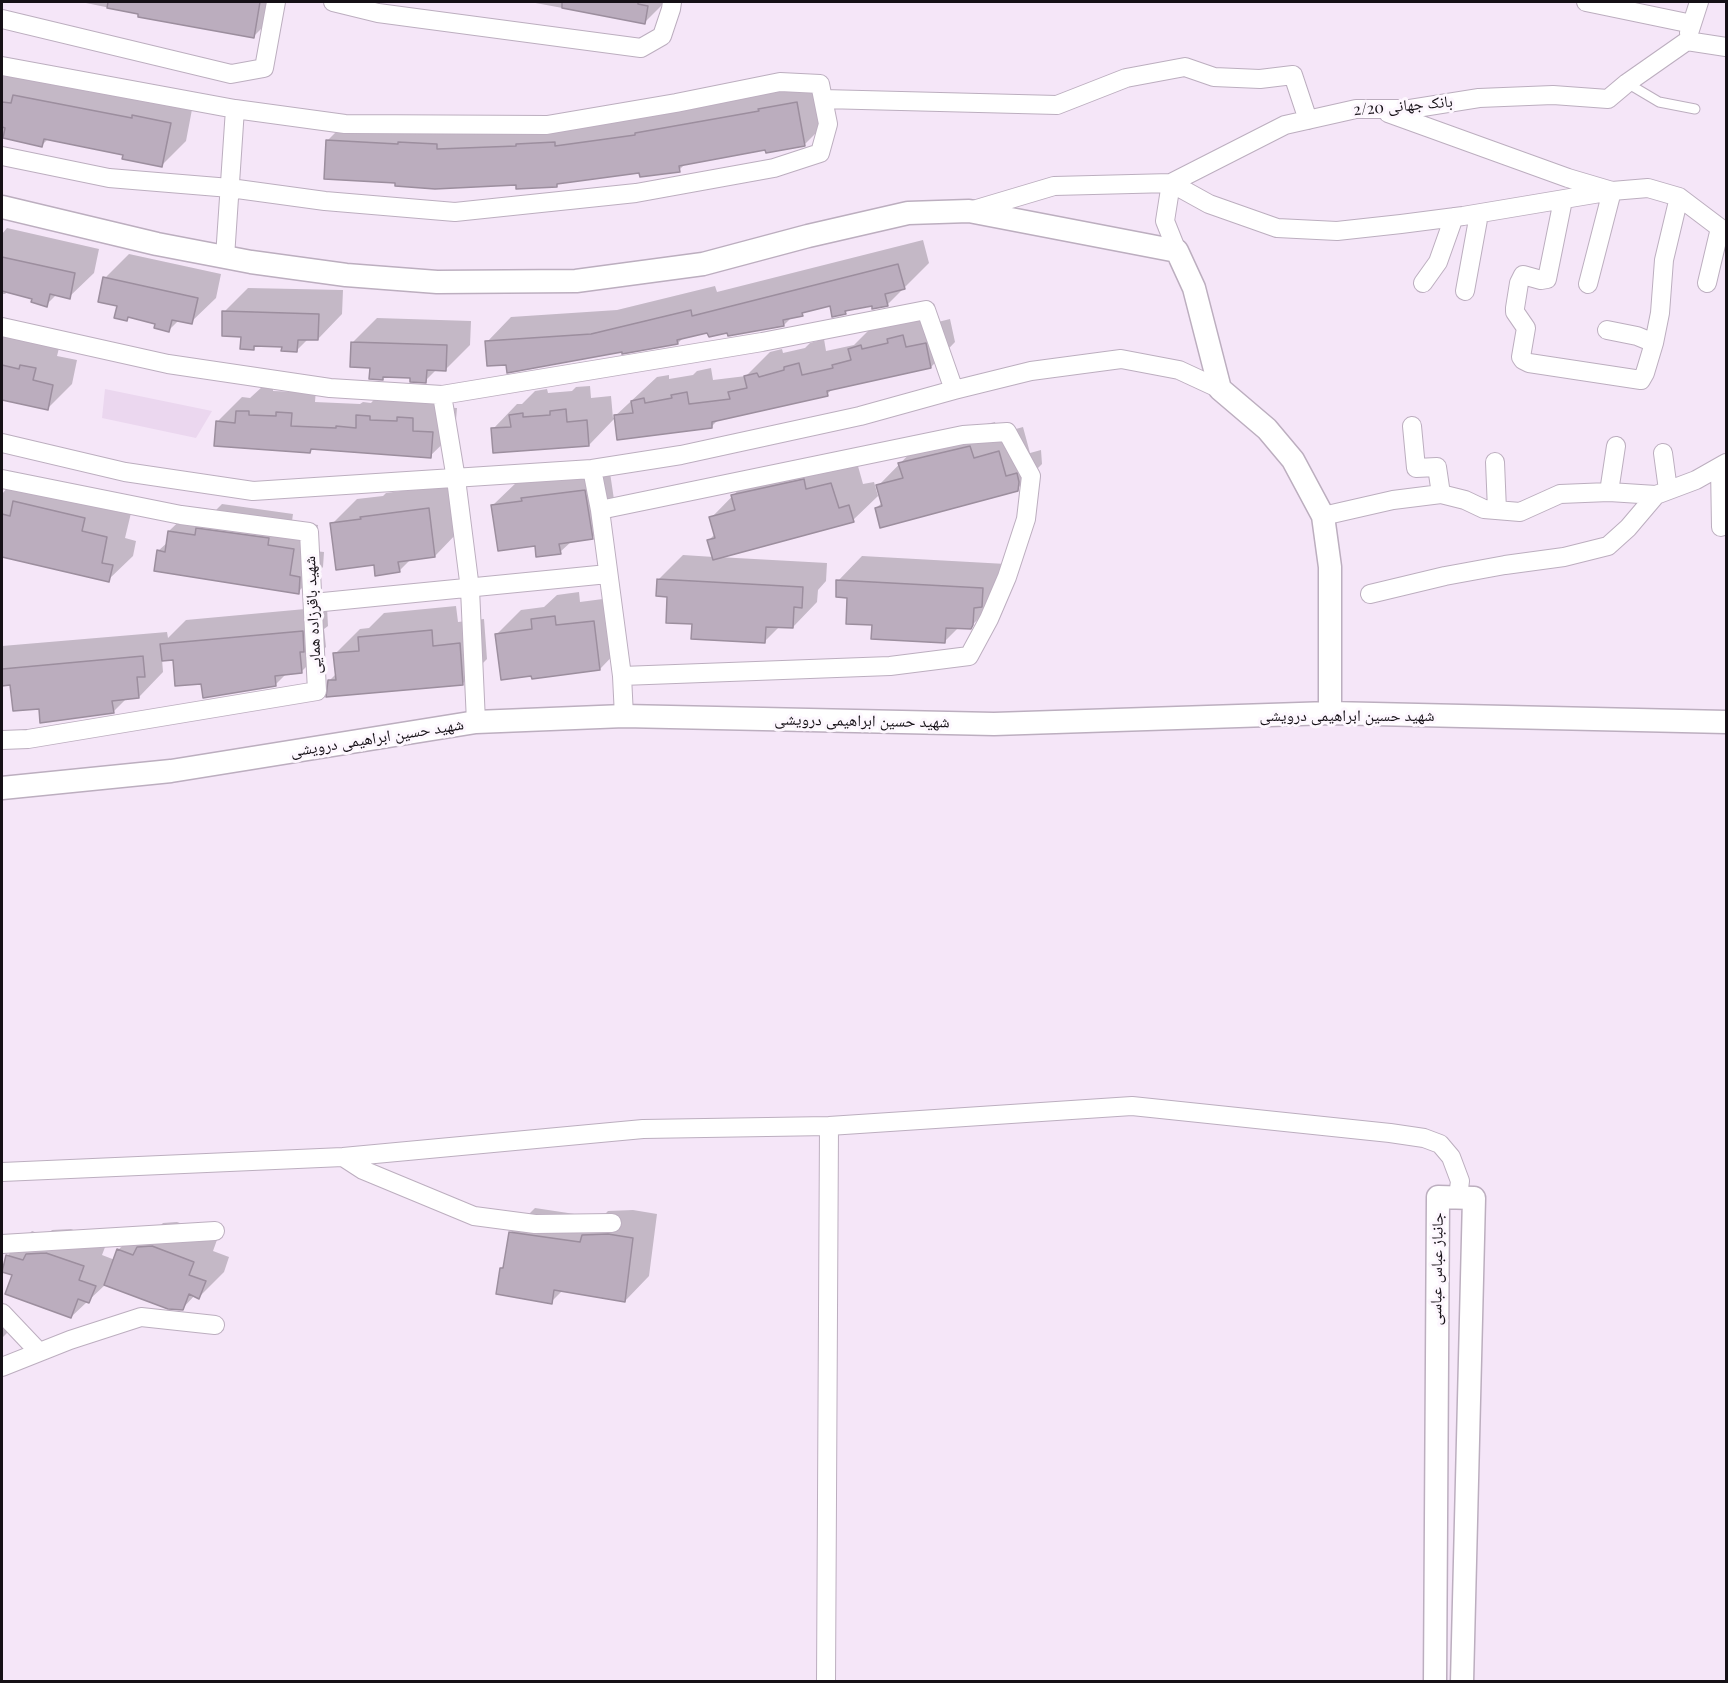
<!DOCTYPE html>
<meta charset="utf-8">
<style>
body{margin:0}
#map{position:relative;width:1728px;height:1683px;overflow:hidden;background:#f5e6f8;font-family:"Playfair Display",serif}
canvas{display:block}
.frame{position:absolute;inset:0;border:3px solid #151016;pointer-events:none}
</style>
<div id="map">
<canvas width="1728" height="1683"></canvas>
<div class="frame"></div>
</div>
<script>
const ctx = document.querySelector('canvas').getContext('2d');
ctx.lineJoin = 'round';
function fillPath(path, color) { ctx.fillStyle = color; ctx.fill(path, 'evenodd'); }
const toPath = rows => new Path2D(rows.map(r => 'M' + r).join(''));
function strokePath(path, color, width, dash) { ctx.strokeStyle = color; ctx.lineWidth = width; ctx.lineCap = dash ? 'butt' : 'round'; ctx.setLineDash(dash || []); ctx.stroke(path); }
function label(font, color, halo, rows, align = 'center') {
  ctx.font = font + ' "Playfair Display","Noto Naskh Arabic",serif'; ctx.lineWidth = 6; ctx.setLineDash([]); ctx.textBaseline = 'middle'; ctx.strokeStyle = halo; ctx.fillStyle = color; for (const [text, x, y, turn = 0] of rows) {
    ctx.save(); ctx.translate(x, y); ctx.rotate((+turn || 0) * Math.PI / 180); ctx.textAlign = isNaN(turn) ? turn : align; if (halo) ctx.strokeText(text, 0, 0); ctx.fillText(text, 0, 0); ctx.restore();
  }
}
fillPath(toPath([
 [105,389,212,411,196,438,102,418]
]), '#ebd7ef');
fillPath(toPath([
 [81,2,280,2,278,12,253,37],
 [530,2,665,2,644,23],
 [2,66,194,99,186,141,161,166,124,154,49,138,42,145,2,133],
 [821,78,829,120,805,144,766,148,686,163,679,170,640,172,559,182,556,186,397,181,327,141,352,116,539,122],
 [7,228,99,249,94,273,69,297,57,294,46,305,34,298,8,291,5,294,2,294,2,234],
 [923,240,929,263,887,305,873,304,849,309,845,313,831,304,806,311,802,314,792,317,784,325,728,331,708,331,684,337,678,343,508,363,487,342,511,317,617,310,715,286,717,292],
 [129,254,221,274,216,298,191,322,179,320,169,330,157,323,130,316,127,320,105,278],
 [248,288,343,290,342,314,318,339,309,338,297,350,283,346,257,345,254,348,224,312],
 [913,315,930,324,950,319,955,342,931,367,833,389,827,394,720,418,712,426,615,418,589,445,493,429,517,404,522,404,535,391,547,389,548,393,572,391,576,387,590,386,591,398,611,396,613,418,657,377,669,375,669,379,693,375,697,371,711,368,713,380,746,376,770,352,782,349,783,353,805,348,810,343,824,339,826,351,854,345,874,325],
 [377,318,471,321,470,345,446,369,437,369,425,381,411,377,385,375,382,378,352,343],
 [6,333,60,344,57,356,77,360,72,384,47,409,2,398,2,338],
 [262,387,273,387,273,391,299,392,316,389,315,402,360,404,363,402,371,403,382,391,437,394,437,407,457,408,455,432,430,456,313,448,310,451,217,422,242,397,250,398],
 [995,422,998,434,1023,427,1030,453,1041,450,1042,464,1017,489,876,508,883,502,878,486,924,439],
 [856,459,863,484,874,482,878,496,853,520,718,557,827,563,826,581,818,590,817,602,793,627,780,626,765,641,694,623,669,596,658,580,683,555,714,557,709,540,715,534,711,518,757,471],
 [609,466,616,513,592,538,572,541,560,552,536,545,493,505,518,481],
 [39,477,109,493,131,513,125,538,136,541,133,556,108,580,2,555,2,494,9,486,26,490],
 [453,484,459,531,435,556,411,559,399,571,375,563,332,524,357,499,383,496,386,493],
 [222,504,293,514,292,521,318,525,314,551,324,552,323,567,298,592,158,551,168,542,169,531,194,507,216,510],
 [862,556,1006,564,995,603,970,627,959,627,944,642,873,624,848,596,838,581],
 [579,592,580,602,618,597,624,644,600,669,496,635,521,610,544,607,557,595],
 [456,606,458,622,484,619,487,659,462,684,329,681,337,673,335,654,360,629,369,628,384,613],
 [327,607,328,626,324,629,326,647,301,672,287,673,275,685,203,682,174,658,162,659,163,672,139,697,127,698,113,712,40,707,12,683,2,684,2,646,167,632,168,638,186,620],
 [535,1208,601,1218,608,1211,633,1210,657,1214,649,1276,625,1301,563,1290,551,1302,501,1268,505,1265,510,1233],
 [177,1222,218,1237,213,1251,229,1257,224,1272,199,1297,195,1295,182,1309,106,1284,71,1317,13,1274,2,1270,7,1256,32,1231,46,1236,52,1230,71,1229,107,1242,102,1255,115,1260,118,1250,143,1226,156,1230,163,1223],
 [2,1309,10,1330,2,1338]
]), '#0003');
const building = toPath([
 [108,2,260,2,254,38,138,17,138,14,107,8,108,2],
 [562,2,638,2,638,4,648,6,645,24,562,8,562,2],
 [13,95,132,118,132,115,171,123,162,167,122,159,123,155,44,139,42,147,3,138,5,128,2,127,2,102,11,103,13,95],
 [797,102,805,146,766,153,765,150,679,166,680,172,640,177,639,173,557,184,557,187,516,189,516,185,435,189,395,186,395,183,324,179,326,140,398,144,398,142,437,144,437,149,516,146,516,144,555,142,555,146,635,135,635,133,759,111,758,109,797,102],
 [2,257,75,273,70,299,50,294,47,307,31,302,32,299,2,291,2,257],
 [898,264,905,289,885,294,888,306,872,309,872,306,845,311,846,314,832,317,830,306,802,313,803,316,783,320,784,326,728,336,727,333,709,337,707,333,677,340,678,344,622,354,622,352,507,373,506,365,487,366,485,341,591,334,691,310,692,316,898,264],
 [103,277,198,298,192,324,172,320,169,332,154,328,155,324,128,317,127,321,114,318,117,306,98,302,103,277],
 [222,311,319,314,318,340,298,340,297,352,281,351,282,347,254,346,254,350,240,349,241,337,222,336,222,311],
 [903,335,906,347,926,343,931,368,827,391,828,396,712,422,712,428,617,440,614,415,633,413,631,401,644,398,645,403,672,398,671,395,687,392,689,404,730,399,728,392,747,388,744,376,757,373,759,377,784,370,784,367,799,363,802,375,833,368,832,365,851,360,848,349,861,345,862,349,888,343,887,339,903,335],
 [351,342,447,345,446,371,427,370,426,383,410,382,410,378,383,377,383,380,369,379,370,368,350,367,351,342],
 [2,365,19,369,20,365,36,368,33,380,53,385,48,410,2,400,2,365],
 [566,409,567,422,587,420,589,446,493,453,491,428,511,427,509,415,523,413,523,417,550,415,550,411,566,409],
 [236,411,249,411,249,415,276,416,276,412,292,413,291,426,336,428,336,426,356,428,356,415,370,416,370,420,397,421,397,417,413,418,413,431,433,432,431,458,311,449,310,453,214,446,216,421,235,423,236,411],
 [970,446,974,458,999,451,1006,476,1017,473,1019,482,1018,491,880,528,875,508,882,506,876,485,903,478,898,463,970,446],
 [804,479,806,489,831,483,839,508,849,505,854,522,713,560,707,540,715,538,709,517,735,510,731,495,804,479],
 [585,490,593,539,559,544,561,554,536,557,535,546,498,551,491,505,522,501,521,498,585,490],
 [13,501,85,518,82,531,107,537,102,563,113,565,109,582,2,557,2,514,10,516,13,501],
 [429,508,435,557,398,562,400,572,375,576,374,565,336,570,330,523,361,519,360,517,429,508],
 [196,528,269,538,268,545,294,549,290,575,300,577,299,594,154,571,157,550,165,552,168,531,195,535,196,528],
 [657,579,803,587,802,608,794,607,793,628,766,627,765,643,691,639,692,624,666,623,667,597,656,596,657,579],
 [836,580,983,588,982,607,974,608,973,625,971,629,946,628,945,643,871,639,872,625,846,624,847,598,836,597,836,580],
 [555,616,556,625,594,621,600,670,532,679,531,676,501,680,495,634,532,629,531,619,555,616],
 [432,630,433,646,460,643,463,685,326,697,328,680,336,680,333,653,359,651,358,637,432,630],
 [303,631,304,652,300,652,302,673,275,676,276,686,203,698,201,684,175,686,173,660,162,661,160,644,303,631],
 [143,656,145,677,137,677,139,698,112,701,114,713,40,723,39,709,13,711,10,685,2,686,2,669,143,656],
 [509,1232,580,1242,582,1235,608,1234,633,1238,625,1302,554,1290,552,1304,496,1294,500,1268,503,1268,509,1232],
 [152,1246,194,1262,189,1275,206,1281,199,1299,189,1294,183,1310,168,1309,104,1285,117,1249,133,1255,137,1247,152,1246],
 [46,1253,84,1266,79,1280,96,1286,89,1303,78,1299,71,1318,5,1294,12,1275,2,1272,6,1255,23,1260,26,1254,46,1253]
]);
fillPath(building, '#bbadbe');
strokePath(building, '#9c8e9e', 1.5);
const service = toPath([
 [1627,83,1659,102,1695,109]
]);
const minor = toPath([
 [333,2,378,13,641,48,662,36,671,9,672,2],
 [1586,2,1692,24],
 [2,19,231,74,264,68,276,2],
 [1689,33,1699,2],
 [2,66,235,109,345,124,547,125,676,103,780,82,820,84,828,124,820,153,774,168,636,193,455,212,325,201,230,188,109,178,2,156],
 [823,99,1057,105,1126,78,1185,67,1214,77,1260,79,1293,75,1308,120],
 [1388,113,1568,178,1612,191,1588,284],
 [1563,200,1547,279,1541,280,1523,275,1519,283,1515,308,1515,312,1526,328,1521,357,1523,360,1529,363,1641,380,1645,373,1654,343],
 [970,211,1054,186,1171,183,1285,125,1356,109,1410,109,1479,98,1553,95,1608,99,1627,83,1687,41,1726,47],
 [1177,251,1165,221,1171,183,1209,204,1277,228,1337,231,1401,224,1463,216,1612,191,1648,188,1679,197,1720,228,1726,230],
 [225,257,235,109],
 [1423,283,1438,262,1454,217],
 [1707,283,1720,228],
 [1465,291,1479,214],
 [2,327,168,364,330,388,442,395,762,342,926,310,954,390,860,416,681,455,592,469,253,491,125,472,2,443],
 [1607,330,1637,336,1654,343,1660,313,1664,260,1679,197],
 [954,390,1031,371,1121,359,1179,370,1220,389],
 [442,395,456,479,470,589,476,722],
 [1412,426,1416,468,1437,467,1441,494],
 [1663,453,1668,490],
 [1495,462,1497,510],
 [1720,467,1721,527],
 [592,469,600,510,622,676,624,716],
 [2,479,181,515,309,532,317,691,28,739,2,740],
 [1609,492,1616,446],
 [600,510,963,435,1007,432,1031,476,1026,519,1007,577,989,619,969,656,890,666,622,676],
 [1323,516,1393,500,1441,494,1465,500,1484,509,1520,512,1560,494,1609,492,1656,495,1696,480,1726,463],
 [1370,594,1445,576,1505,565,1564,557,1608,546,1628,528,1656,495],
 [313,603,608,574],
 [343,1157,363,1170,474,1216,535,1224,612,1223],
 [2,1172,343,1157,643,1129,829,1126,1132,1106,1390,1133,1424,1138,1440,1144,1451,1157,1460,1181,1458,1197],
 [2,1244,215,1231],
 [2,1313,39,1352],
 [2,1367,70,1340,141,1317,215,1325],
 [826,1682,829,1126]
]);
const tertiary = toPath([
 [2,207,157,244,251,262,346,275,437,282,576,281,703,264,808,236,908,213,969,211,1177,251,1194,288,1220,389,1267,429,1293,460,1323,516,1330,567,1330,713],
 [2,788,171,771,476,722,624,716,994,724,1330,713,1726,722],
 [1435,1682,1438,1197,1474,1198,1462,1682]
]);
strokePath(service, '#bcaebf', 11);
strokePath(minor, '#bcaebf', 20);
strokePath(tertiary, '#bcaebf', 25);
strokePath(service, '#fff', 9);
strokePath(minor, '#fff', 18);
strokePath(tertiary, '#fff', 22);
label('16px', '#151016', '#fdf7fe', [
 ["بانک جهانی 2/20",1403,106,-5],
 ["شهید باقرزاده همایی",313,615,-93],
 ["شهید حسین ابراهیمی درویشی",1347,716],
 ["شهید حسین ابراهیمی درویشی",862,721,1],
 ["شهید حسین ابراهیمی درویشی",377,738,-9],
 ["جانباز عباس عباسی",1437,1269,-89]
]);
</script>
